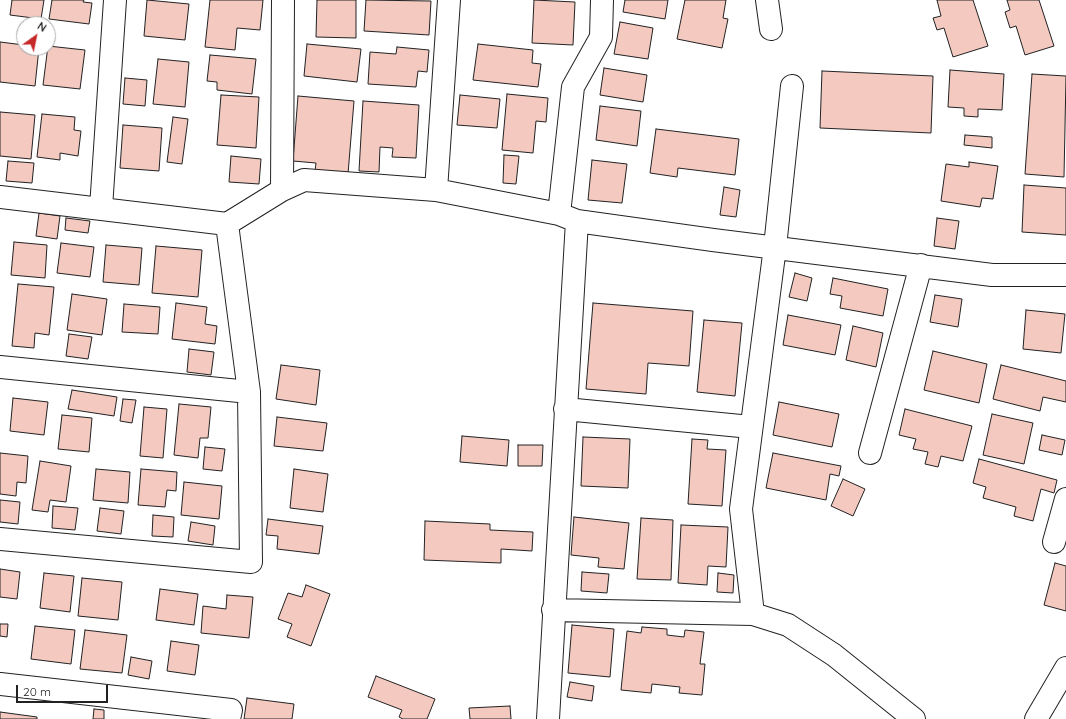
<!DOCTYPE html>
<style>
body{margin:0}
#map{position:relative;width:1066px;height:719px;overflow:hidden;background:#fff;font-family:Quicksand,sans-serif}
canvas{display:block}
.north{position:absolute;left:16px;top:16px;width:40px;height:40px;box-sizing:border-box;background:#fff;border:1px solid #a7a7a7;border-radius:50%;rotate:33deg;font-size:11px;font-weight:700;line-height:16px;text-align:center;color:#222}
.north::after{content:'';display:block;margin:auto;width:14px;height:18px;background:#c62828;clip-path:polygon(50% 0,100% 100%,50% 72%,0 100%)}
.scale{position:absolute;left:16px;top:685px;width:92px;height:18px;box-sizing:border-box;border:2px solid #222;border-top:0;padding-left:5px;font-size:12px;line-height:14px;white-space:nowrap;color:#222;-webkit-text-stroke:3px #fff;paint-order:stroke}
</style>
<div id="map">
<canvas width="1066" height="719"></canvas>
<div class="north">N</div>
<div class="scale">20 m</div>
</div>
<script>
const ctx = document.querySelector('canvas').getContext('2d');
ctx.lineJoin = 'round';
function fillPath(path, color) { ctx.fillStyle = color; ctx.fill(path, 'evenodd'); }
const toPath = rows => new Path2D(rows.map(r => 'M' + r).join(''));
function strokePath(path, color, width, dash) { ctx.strokeStyle = color; ctx.lineWidth = width; ctx.lineCap = dash ? 'butt' : 'round'; ctx.setLineDash(dash || []); ctx.stroke(path); }
const building = toPath([
 [12,0,44,0,41,19,10,15,12,0],
 [52,0,84,0,83,2,92,3,89,24,49,19,52,0],
 [147,0,189,4,185,40,144,36,147,0],
 [210,0,263,0,260,30,237,28,235,50,205,47,210,0],
 [317,0,356,0,356,38,316,37,317,0],
 [366,0,431,1,429,35,364,31,366,0],
 [534,0,575,2,573,45,532,43,534,0],
 [625,0,668,0,665,19,623,12,625,0],
 [685,0,726,0,723,18,728,19,722,48,677,39,685,0],
 [937,0,973,0,988,46,953,57,944,28,937,30,933,18,941,16,937,0],
 [1007,0,1039,0,1054,46,1025,55,1016,26,1010,28,1005,12,1010,10,1007,0],
 [620,22,653,28,648,59,614,54,620,22],
 [0,42,24,45,24,48,39,48,35,86,0,82,0,42],
 [307,44,361,49,357,82,304,76,307,44],
 [478,44,533,50,532,63,541,64,538,87,473,80,478,44],
 [48,46,85,50,80,89,43,85,48,46],
 [397,47,429,50,427,72,418,71,416,87,368,84,370,52,396,54,397,47],
 [210,55,256,59,252,94,217,90,217,82,207,81,210,55],
 [158,59,189,62,185,107,153,104,158,59],
 [604,68,647,75,643,102,600,95,604,68],
 [950,70,1004,74,1002,110,978,109,978,117,964,116,964,108,948,107,950,70],
 [822,71,933,76,931,133,820,128,822,71],
 [1032,74,1066,76,1064,177,1025,174,1032,74],
 [125,78,147,80,145,106,123,104,125,78],
 [507,94,548,98,546,122,536,121,533,153,502,150,507,94],
 [221,95,259,97,256,148,217,145,221,95],
 [460,95,500,99,497,128,457,125,460,95],
 [298,96,354,101,348,174,315,171,316,163,293,161,298,96],
 [363,101,419,105,416,158,392,157,393,148,380,147,379,172,359,171,363,101],
 [600,106,641,111,637,146,596,140,600,106],
 [0,112,35,115,31,159,0,156,0,112],
 [42,114,75,117,74,130,81,131,78,156,60,153,60,160,37,157,42,114],
 [173,117,188,119,182,164,167,162,173,117],
 [123,125,162,128,159,171,120,168,123,125],
 [656,129,739,139,735,175,678,168,677,177,650,173,656,129],
 [965,135,992,137,992,148,964,145,965,135],
 [504,155,519,156,516,184,503,183,504,155],
 [231,156,261,159,259,184,229,182,231,156],
 [592,160,627,164,622,203,588,200,592,160],
 [8,161,34,163,32,183,6,181,8,161],
 [969,162,998,166,993,199,982,198,980,207,941,201,946,164,969,167,969,162],
 [1024,185,1066,188,1066,235,1022,232,1024,185],
 [724,187,740,190,736,217,720,215,724,187],
 [39,213,60,216,57,239,36,236,39,213],
 [66,218,90,221,88,233,65,230,66,218],
 [937,218,959,221,955,249,934,246,937,218],
 [14,242,47,245,45,278,11,275,14,242],
 [61,243,94,247,90,277,57,273,61,243],
 [106,245,142,248,139,285,103,282,106,245],
 [156,246,202,250,198,297,152,293,156,246],
 [795,273,812,278,807,301,789,297,795,273],
 [833,278,888,289,883,316,840,308,842,296,830,294,833,278],
 [18,284,54,287,49,335,35,333,34,348,12,346,18,284],
 [72,294,107,299,102,335,67,330,72,294],
 [935,295,962,299,958,327,930,322,935,295],
 [176,303,207,307,205,324,217,326,215,344,172,339,176,303],
 [593,303,693,311,689,366,648,363,646,394,586,389,593,303],
 [124,304,160,307,158,334,122,332,124,304],
 [1026,310,1065,314,1061,353,1023,349,1026,310],
 [788,315,841,325,835,355,783,345,788,315],
 [704,320,742,323,735,396,697,392,704,320],
 [853,326,883,333,876,367,846,360,853,326],
 [69,334,92,337,88,359,66,356,69,334],
 [189,349,214,352,211,375,187,372,189,349],
 [933,351,987,364,979,403,924,390,933,351],
 [281,365,320,370,316,405,276,399,281,365],
 [1001,365,1066,381,1066,402,1043,397,1040,411,993,399,1001,365],
 [72,390,117,397,114,416,68,409,72,390],
 [13,398,48,402,44,435,10,431,13,398],
 [123,399,136,400,132,423,120,421,123,399],
 [779,402,839,414,832,447,773,435,779,402],
 [179,404,211,407,208,438,200,438,198,458,174,455,179,404],
 [144,407,167,409,163,458,140,456,144,407],
 [905,409,972,426,963,461,941,456,938,467,925,464,928,452,913,449,916,439,899,435,905,409],
 [992,414,1033,423,1024,464,983,455,992,414],
 [62,415,92,418,89,452,58,449,62,415],
 [277,417,327,423,323,451,274,446,277,417],
 [1042,435,1065,440,1062,455,1039,450,1042,435],
 [462,436,509,440,507,466,460,462,462,436],
 [583,437,630,439,628,488,581,486,583,437],
 [692,439,708,440,707,449,726,450,722,506,688,504,692,439],
 [518,445,543,445,542,466,518,466,518,445],
 [205,447,225,449,222,471,203,469,205,447],
 [0,453,28,456,26,483,17,482,16,496,0,494,0,453],
 [773,453,841,466,839,476,830,474,826,500,766,488,773,453],
 [979,459,1057,480,1054,493,1041,489,1033,521,1014,516,1016,507,983,498,986,487,973,483,979,459],
 [40,461,71,466,66,502,50,500,48,512,32,510,40,461],
 [96,469,130,472,128,503,93,500,96,469],
 [141,469,177,472,176,491,167,490,165,507,138,505,141,469],
 [294,469,328,474,323,512,290,508,294,469],
 [843,479,865,489,853,516,831,506,843,479],
 [184,482,222,486,219,519,181,515,184,482],
 [0,500,20,502,18,524,0,522,0,500],
 [53,506,78,508,75,530,52,528,53,506],
 [100,508,124,511,121,534,97,531,100,508],
 [153,515,174,517,173,537,152,536,153,515],
 [574,517,629,523,624,569,598,567,599,558,571,555,574,517],
 [641,518,673,520,671,580,637,579,641,518],
 [268,519,323,526,319,554,277,549,278,536,266,535,268,519],
 [425,521,490,524,490,530,533,532,532,551,501,549,501,563,424,560,425,521],
 [191,522,215,526,213,545,188,541,191,522],
 [681,525,728,527,726,567,708,566,707,585,678,583,681,525],
 [1055,563,1066,566,1066,611,1044,605,1055,563],
 [0,569,20,572,17,599,0,597,0,569],
 [582,572,609,574,607,593,581,591,582,572],
 [44,573,74,576,70,612,40,608,44,573],
 [718,573,734,575,733,593,717,592,718,573],
 [82,578,122,582,118,620,78,616,82,578],
 [306,585,330,594,311,646,287,637,292,624,278,619,288,593,302,597,306,585],
 [160,589,198,594,194,625,156,620,160,589],
 [227,595,253,597,249,638,201,633,203,606,226,609,227,595],
 [0,624,8,624,7,637,0,636,0,624],
 [572,625,614,629,610,677,568,673,572,625],
 [35,626,75,630,71,664,31,659,35,626],
 [642,627,667,629,667,635,684,637,685,630,704,632,700,664,705,664,702,695,679,693,680,687,652,684,651,693,621,690,627,631,641,633,642,627],
 [85,630,127,635,122,673,80,669,85,630],
 [171,641,199,645,195,675,167,671,171,641],
 [131,657,152,661,149,679,128,675,131,657],
 [376,676,435,699,427,719,403,719,399,717,402,710,368,697,376,676],
 [570,682,594,686,592,701,567,697,570,682],
 [247,698,294,704,292,719,244,719,247,698],
 [510,706,511,719,470,719,469,708,510,706],
 [94,709,104,710,104,719,93,719,94,709],
 [0,712,37,717,37,719,0,719,0,712]
]);
fillPath(building, '#f3c9c0');
strokePath(building, '#222', 1);
const minor = toPath([
 [767,0,771,29],
 [282,190,283,0],
 [436,190,449,0],
 [0,197,227,224,282,190,304,180,436,190,559,214,577,221,713,240,992,275,1066,275],
 [101,208,115,0],
 [559,214,573,87,601,37,602,0],
 [0,367,249,392],
 [565,409,751,427],
 [870,453,921,265],
 [0,539,251,562,249,392,227,224],
 [1054,542,1066,499],
 [553,610,753,614,788,625,834,655,914,719],
 [753,614,741,509,775,247,792,86],
 [0,684,231,710,229,719],
 [548,719,577,221],
 [1036,719,1066,668]
]);
strokePath(minor, '#222', 24);
strokePath(minor, '#fff', 22);
</script>
